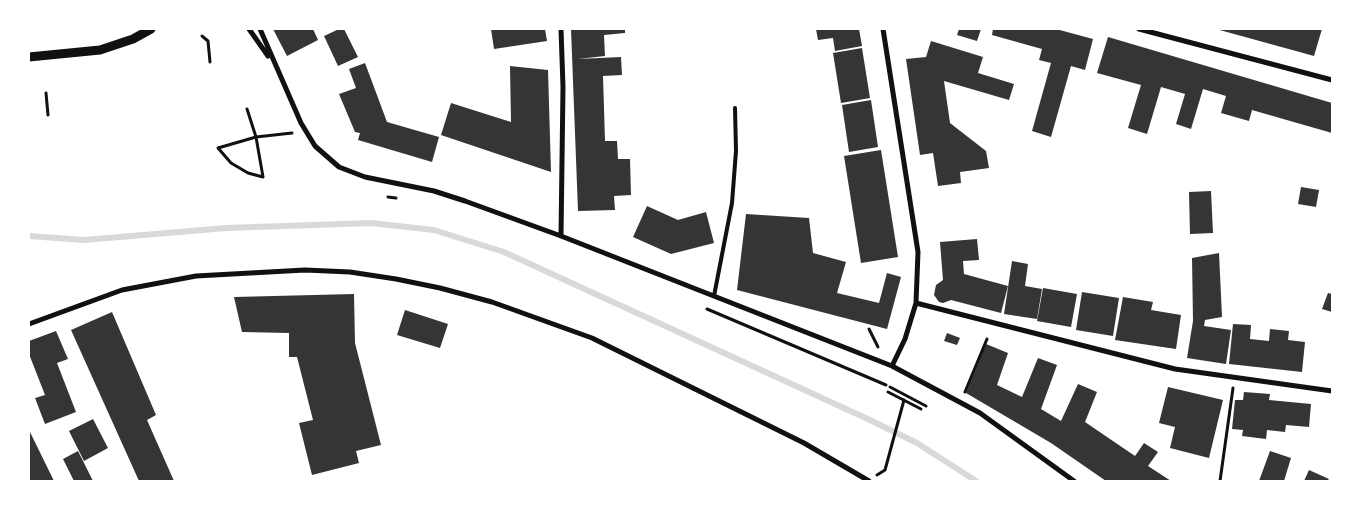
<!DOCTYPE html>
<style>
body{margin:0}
#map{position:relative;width:1361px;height:510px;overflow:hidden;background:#fff;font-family:Rubik,sans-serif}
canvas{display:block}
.frame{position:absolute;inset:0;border:30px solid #fff;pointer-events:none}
</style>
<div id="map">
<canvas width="1361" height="510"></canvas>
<div class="frame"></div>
</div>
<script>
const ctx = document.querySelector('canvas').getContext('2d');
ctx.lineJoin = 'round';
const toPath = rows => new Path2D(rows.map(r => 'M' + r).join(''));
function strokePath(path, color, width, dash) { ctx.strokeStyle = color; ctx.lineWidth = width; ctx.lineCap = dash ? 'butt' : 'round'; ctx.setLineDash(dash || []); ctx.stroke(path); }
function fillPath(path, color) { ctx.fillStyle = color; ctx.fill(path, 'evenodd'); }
strokePath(toPath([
 [29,236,84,240,226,228,371,223,434,230,504,252,870,420,917,443,976,481]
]), '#d9d9d9', 6);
fillPath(toPath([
 [273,29,313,29,318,40,287,56],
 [339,29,344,29,358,57,338,66,324,36],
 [491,29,545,29,547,41,494,49],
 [571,29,625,29,625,33,604,35,605,56,578,59,621,57,622,75,603,76,605,141,617,141,618,159,630,159,631,195,614,196,615,210,578,211],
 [816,29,859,29,862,46,835,51,833,38,818,40],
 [959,29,981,29,977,41,957,35],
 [993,29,1056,29,1093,39,1085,70,1071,66,1051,137,1032,131,1051,63,1039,60,1042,49,992,35],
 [1216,29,1322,29,1314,56],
 [1108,37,1332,103,1332,133,1252,110,1249,121,1221,113,1226,96,1203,89,1191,129,1176,124,1185,94,1161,87,1147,134,1128,128,1141,85,1097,73],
 [931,41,983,57,978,73,1014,84,1009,100,944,81,950,123,986,151,989,168,960,172,961,183,938,186,933,153,920,155,906,59,926,57],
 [862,48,870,98,841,103,833,53],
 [365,63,387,122,439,137,432,162,358,140,360,133,355,132,339,94,356,88,349,69],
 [510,66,548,70,551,172,441,135,451,103,511,122],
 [871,100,878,147,849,152,842,105],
 [881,150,898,257,861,263,844,156],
 [1301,187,1319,190,1316,207,1298,204],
 [1211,191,1213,233,1190,234,1189,192],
 [647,206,678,220,706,212,714,243,671,254,633,237],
 [746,214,809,218,813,253,846,262,837,293,879,303,887,273,901,277,887,329,737,290],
 [977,239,979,260,963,261,964,274,1008,286,1001,313,951,300,943,303,939,302,934,295,936,285,943,280,940,242],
 [1219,253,1222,317,1205,320,1204,326,1231,330,1226,364,1187,358,1193,321,1192,258],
 [1012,261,1028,264,1025,286,1042,289,1037,319,1004,314],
 [1043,288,1077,294,1071,327,1037,321],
 [1082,292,1119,298,1113,336,1076,330],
 [1328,293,1332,294,1332,312,1322,309],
 [354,294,355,343,381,445,356,451,359,463,312,475,299,423,313,420,297,357,289,357,289,333,242,332,234,297],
 [1123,297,1153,302,1151,310,1181,315,1176,349,1115,340],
 [405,310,448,324,440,348,397,335],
 [112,312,156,415,147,420,174,481,139,481,71,330],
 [1233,324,1251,325,1250,339,1269,341,1270,329,1289,331,1288,340,1305,342,1302,372,1229,364],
 [56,331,68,359,57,363,76,412,45,424,35,398,45,395,29,354,29,341],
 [947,333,960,338,957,345,944,341],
 [986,344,1008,353,997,385,1022,397,1038,358,1057,365,1041,409,1061,421,1078,384,1097,392,1085,422,1135,456,1144,443,1158,452,1148,466,1171,481,1106,481,1051,443,966,393],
 [1168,387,1223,400,1209,458,1170,448,1175,427,1159,423],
 [1244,392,1270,394,1269,400,1311,404,1309,427,1286,425,1285,432,1267,430,1266,439,1242,436,1243,430,1232,429,1235,400,1243,400],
 [93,419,108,448,84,461,69,431],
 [29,430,54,481,29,481],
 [78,451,93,481,74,481,63,459],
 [1270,451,1291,458,1284,481,1259,481],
 [1309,470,1329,479,1327,481,1304,481]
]), '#353535');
strokePath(toPath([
 [202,36,208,41,210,62],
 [46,93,48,115],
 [247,109,256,137,263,177,248,173,231,163,218,148,256,137,292,133],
 [388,197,396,198],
 [707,309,886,385],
 [869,329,878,347],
 [890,387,926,406],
 [888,392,921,409],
 [965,392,987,339],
 [877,475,885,470,904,400],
 [1220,481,1233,388]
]), '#111', 3);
strokePath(toPath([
 [714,296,732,203,736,151,735,108]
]), '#111', 4);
strokePath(toPath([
 [249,29,268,56],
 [260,29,301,123,315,146,339,167,365,177,434,191,465,201,561,236,892,366,980,413,1074,481],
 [561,29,563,87,561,236],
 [883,29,918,252,916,303,905,339,892,366],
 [1139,29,1332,80],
 [916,303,1175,369,1332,391],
 [29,324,122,290,196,276,305,270,350,272,396,279,440,288,492,302,592,338,804,443,869,481]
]), '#111', 5);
strokePath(toPath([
 [29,57,100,50,133,39,151,29]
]), '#111', 9);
</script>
